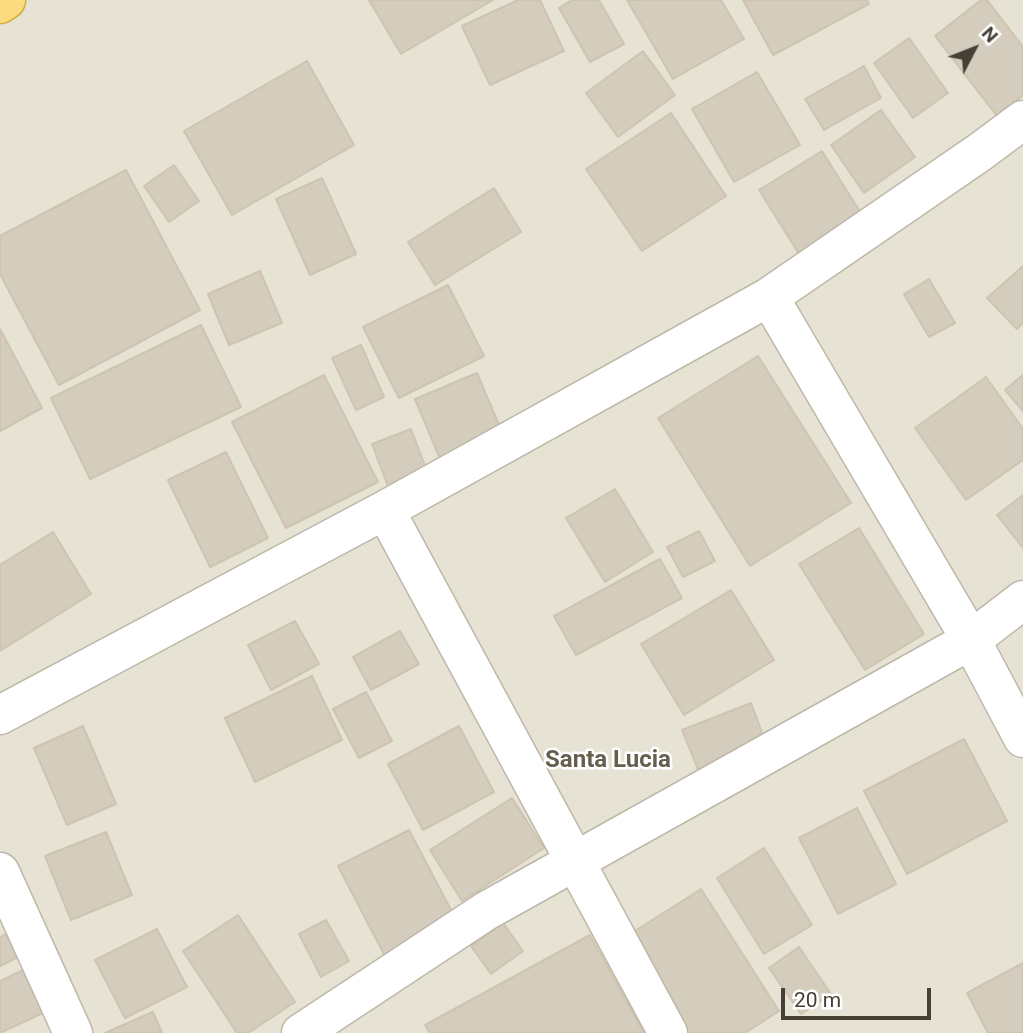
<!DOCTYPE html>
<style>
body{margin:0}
#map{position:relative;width:1023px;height:1033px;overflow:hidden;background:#f2efe6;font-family:Roboto,sans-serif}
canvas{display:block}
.north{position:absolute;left:939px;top:14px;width:70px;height:70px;-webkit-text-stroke:5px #fff;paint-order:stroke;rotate:48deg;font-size:19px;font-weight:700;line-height:28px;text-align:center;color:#454035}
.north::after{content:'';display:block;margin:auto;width:24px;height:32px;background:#454035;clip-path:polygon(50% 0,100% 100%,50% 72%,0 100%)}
.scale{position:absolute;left:781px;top:988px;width:150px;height:32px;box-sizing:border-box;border:4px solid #454035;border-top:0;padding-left:9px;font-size:21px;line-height:24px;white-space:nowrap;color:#454035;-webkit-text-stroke:5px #fff;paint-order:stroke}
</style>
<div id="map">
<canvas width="1023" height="1033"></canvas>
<div class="north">N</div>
<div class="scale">20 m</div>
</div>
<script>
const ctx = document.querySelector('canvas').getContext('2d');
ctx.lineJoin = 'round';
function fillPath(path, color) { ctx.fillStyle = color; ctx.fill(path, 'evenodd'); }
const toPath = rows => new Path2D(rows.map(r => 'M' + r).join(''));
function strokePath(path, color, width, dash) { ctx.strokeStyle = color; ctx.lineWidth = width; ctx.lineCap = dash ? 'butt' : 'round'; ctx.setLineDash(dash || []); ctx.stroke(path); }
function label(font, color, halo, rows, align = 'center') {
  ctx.font = font + ' Roboto,sans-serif'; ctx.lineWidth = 5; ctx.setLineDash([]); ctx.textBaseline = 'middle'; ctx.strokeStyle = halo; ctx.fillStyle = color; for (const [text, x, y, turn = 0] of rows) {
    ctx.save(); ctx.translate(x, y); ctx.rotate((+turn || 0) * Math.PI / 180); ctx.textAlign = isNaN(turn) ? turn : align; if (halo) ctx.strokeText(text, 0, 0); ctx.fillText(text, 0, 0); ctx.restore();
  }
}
fillPath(toPath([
 [0,0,1023,0,1023,1033,0,1033]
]), '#e6e2d4');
const building = toPath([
 [369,0,493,0,401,54,369,0],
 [518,0,540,0,564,51,490,85,462,26,518,0],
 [572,0,599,0,624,44,590,62,559,8,572,0],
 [627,0,721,0,744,39,673,79,627,0],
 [743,0,867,0,869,4,773,55,743,0],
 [981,0,987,0,1023,47,1023,95,997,116,935,36,981,0],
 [909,38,948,93,913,118,874,63,909,38],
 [643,51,675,95,618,137,586,93,643,51],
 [307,61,354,145,232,215,184,131,307,61],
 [864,66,881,98,824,130,805,99,864,66],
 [757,72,800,145,734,182,692,109,757,72],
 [881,110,915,157,864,193,831,145,881,110],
 [671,113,726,196,642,251,586,169,671,113],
 [822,151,867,223,804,262,759,190,822,151],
 [174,165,199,201,169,222,144,186,174,165],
 [126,170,200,310,59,385,0,274,0,236,126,170],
 [322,178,356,254,310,275,276,199,322,178],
 [494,188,521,232,435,285,408,242,494,188],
 [1023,266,1023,323,1017,329,987,298,1023,266],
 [260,271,282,323,229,345,208,294,260,271],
 [929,279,955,323,929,337,904,294,929,279],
 [448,285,484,356,399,398,363,327,448,285],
 [201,325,241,407,90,479,51,398,201,325],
 [0,329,42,408,0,431,0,329],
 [361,345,384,397,356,410,332,358,361,345],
 [758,356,851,503,750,566,658,418,758,356],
 [477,373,505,439,443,466,415,399,477,373],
 [324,375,378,482,286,528,232,422,324,375],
 [1023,375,1023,411,1005,390,1023,375],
 [986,377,1023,429,1023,460,966,500,915,428,986,377],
 [411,429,430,479,391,494,372,444,411,429],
 [226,452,268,538,210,567,168,480,226,452],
 [615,489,653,552,605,582,566,518,615,489],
 [1023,495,1023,548,997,515,1023,495],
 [859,528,924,634,865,670,799,564,859,528],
 [699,531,715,561,683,577,667,547,699,531],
 [53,532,91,594,0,651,0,565,53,532],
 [660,559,682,598,576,655,554,616,660,559],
 [731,590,774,660,684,715,641,644,731,590],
 [295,621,319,664,271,690,248,645,295,621],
 [400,631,419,664,371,690,353,657,400,631],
 [312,676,342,740,255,782,225,718,312,676],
 [366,692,392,741,359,758,333,709,366,692],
 [751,703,769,751,701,777,682,730,751,703],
 [83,726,116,804,67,825,34,748,83,726],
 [459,726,494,792,423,830,388,764,459,726],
 [964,739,1007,821,907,874,864,791,964,739],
 [512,798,544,848,462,901,430,850,512,798],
 [857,808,896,884,838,914,799,838,857,808],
 [409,830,459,925,388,962,338,866,409,830],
 [106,832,132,895,71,920,45,856,106,832],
 [764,848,812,925,764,954,717,878,764,848],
 [701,889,779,1011,745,1033,685,1033,624,938,701,889],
 [238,915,295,1002,248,1033,237,1033,183,951,238,915],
 [326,920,349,961,321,977,299,934,326,920],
 [503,923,523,951,491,974,471,946,503,923],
 [157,929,187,987,125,1018,95,960,157,929],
 [14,930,26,953,0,966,0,937,14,930],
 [590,935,644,1033,430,1033,425,1025,590,935],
 [799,947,831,994,801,1014,769,968,799,947],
 [1023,963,1023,1033,988,1033,967,993,1023,963],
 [25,969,45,1012,0,1033,0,981,25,969],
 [153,1012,162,1033,105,1033,153,1012]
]);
fillPath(building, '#d4ccbc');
strokePath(building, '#cec4af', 2);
const minor = toPath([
 [769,297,971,640],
 [385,510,668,1033],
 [0,715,385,510,769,297,980,152,1023,120],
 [0,872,73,1033]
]);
const tertiary = toPath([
 [971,640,1023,738],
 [301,1033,486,911,971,640,1023,600]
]);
const trunk = toPath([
 [0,4,6,0]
]);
strokePath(minor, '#beb8a9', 41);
strokePath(tertiary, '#beb8a9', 41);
strokePath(trunk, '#d9a83a', 41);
strokePath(minor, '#fff', 38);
strokePath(tertiary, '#fff', 38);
strokePath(trunk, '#fadb80', 38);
label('bold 24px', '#675e4d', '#fff', [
 ["Santa Lucia",608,761]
]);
</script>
